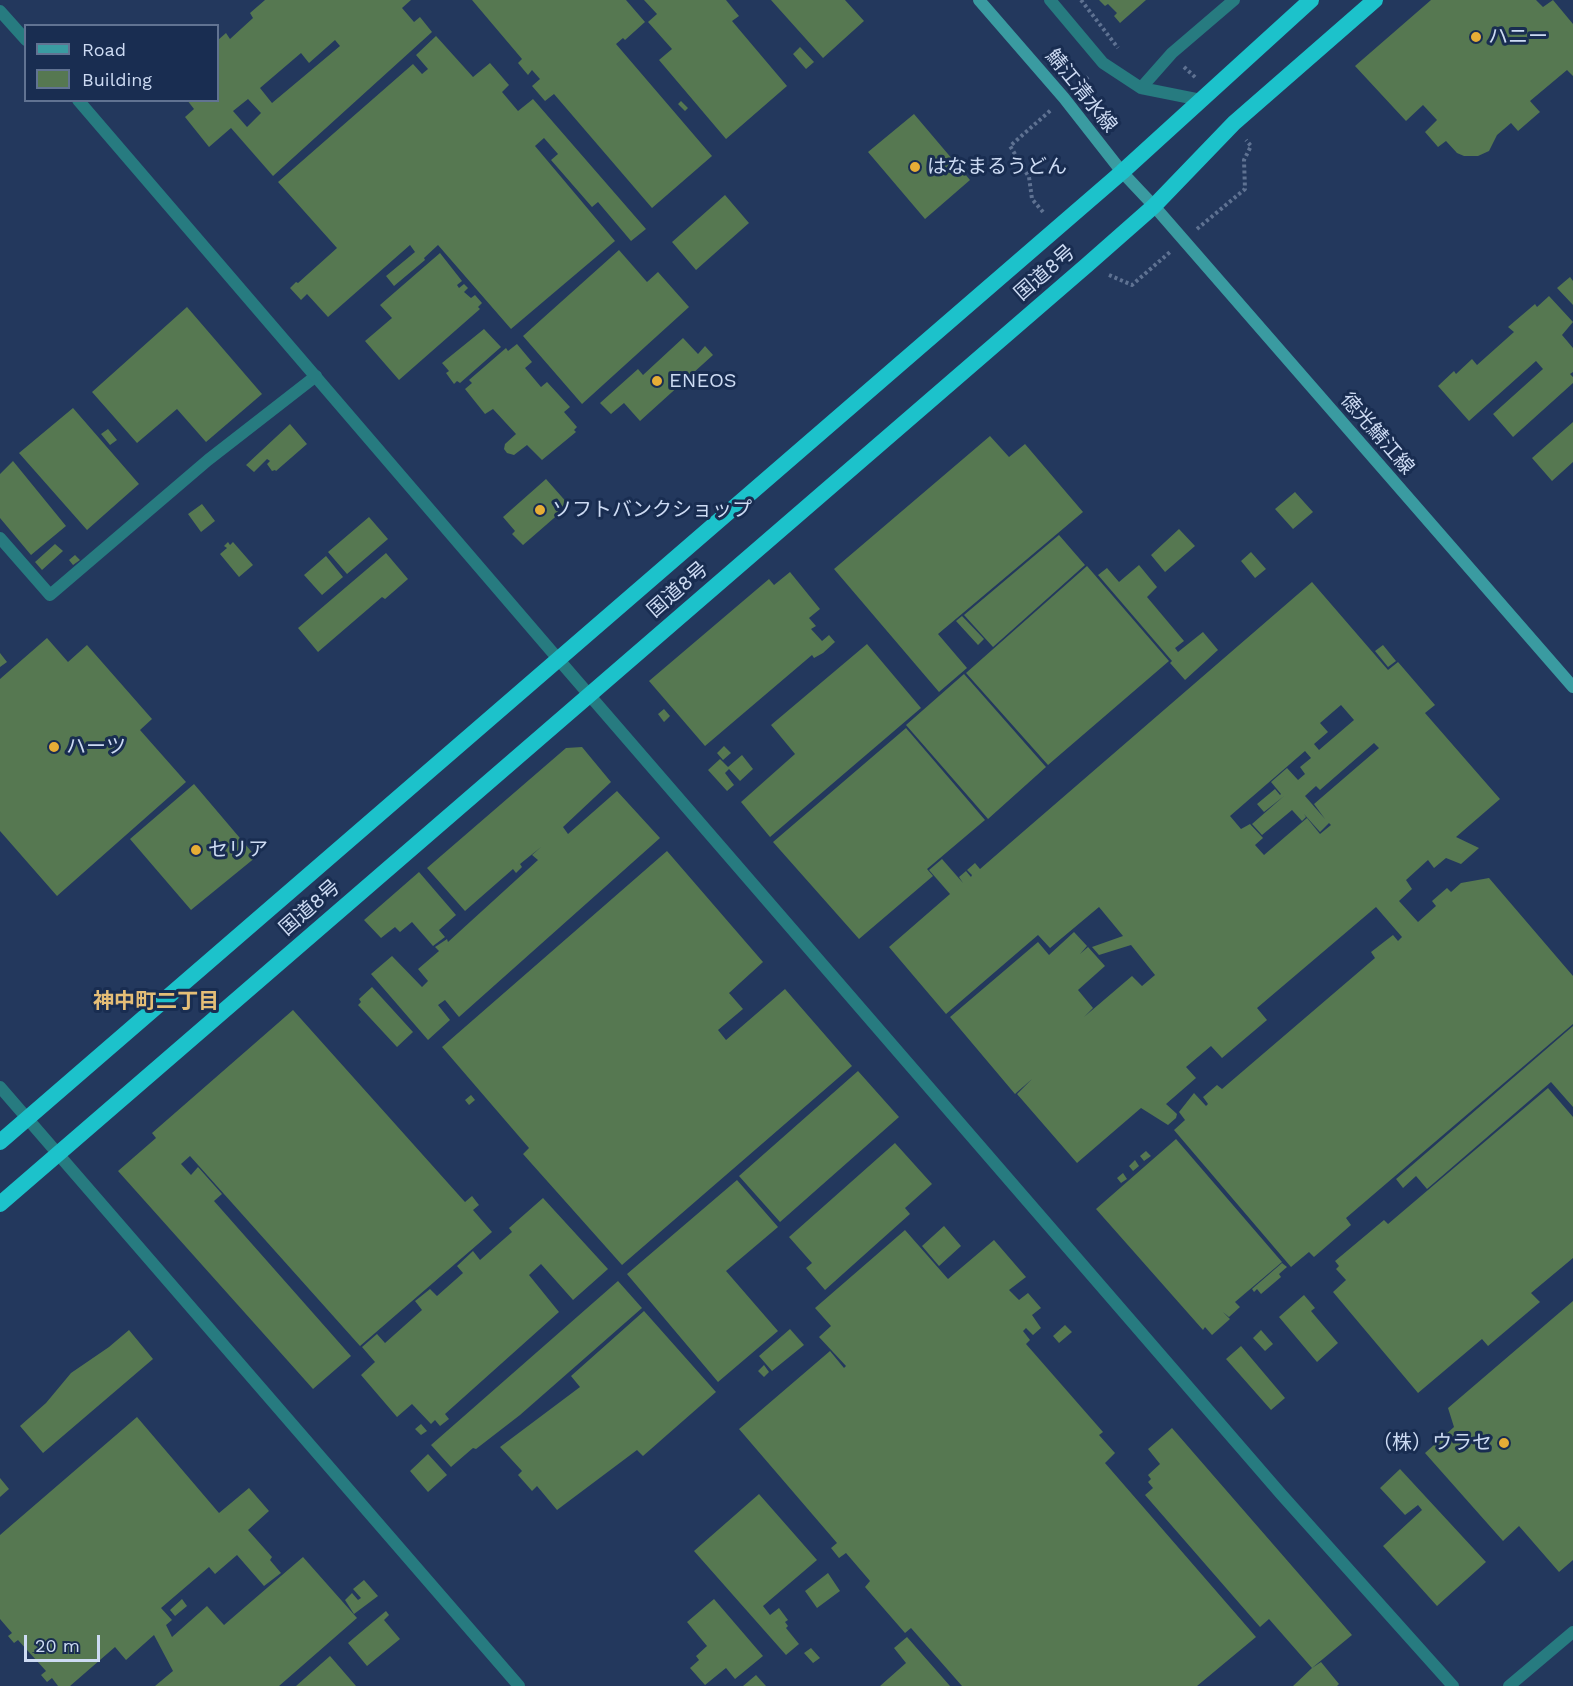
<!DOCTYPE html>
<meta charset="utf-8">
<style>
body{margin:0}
#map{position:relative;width:1573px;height:1686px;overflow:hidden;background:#23385d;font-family:"Work Sans",sans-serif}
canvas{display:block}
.legend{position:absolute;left:24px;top:24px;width:195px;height:78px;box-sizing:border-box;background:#192d51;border:2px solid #617392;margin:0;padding:8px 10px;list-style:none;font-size:18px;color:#cddbf3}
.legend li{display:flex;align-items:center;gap:12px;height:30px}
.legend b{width:30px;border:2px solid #617392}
.scale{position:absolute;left:24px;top:1635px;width:76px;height:27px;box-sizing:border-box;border:3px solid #cddbf3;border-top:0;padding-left:8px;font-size:18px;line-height:21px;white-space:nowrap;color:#cddbf3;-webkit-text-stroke:4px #192d51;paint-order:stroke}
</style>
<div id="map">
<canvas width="1573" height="1686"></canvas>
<ul class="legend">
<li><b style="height:8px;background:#3a9ba1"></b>Road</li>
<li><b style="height:16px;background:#567851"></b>Building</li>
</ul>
<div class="scale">20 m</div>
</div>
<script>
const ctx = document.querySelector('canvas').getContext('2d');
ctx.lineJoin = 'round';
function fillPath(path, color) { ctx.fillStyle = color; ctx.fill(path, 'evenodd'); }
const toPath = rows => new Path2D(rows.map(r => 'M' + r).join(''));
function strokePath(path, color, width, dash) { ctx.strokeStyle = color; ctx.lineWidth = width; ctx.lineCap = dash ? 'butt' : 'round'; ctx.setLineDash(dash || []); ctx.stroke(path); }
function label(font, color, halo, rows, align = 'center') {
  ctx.font = font + ' "Work Sans","Noto Sans JP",sans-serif'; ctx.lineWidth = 6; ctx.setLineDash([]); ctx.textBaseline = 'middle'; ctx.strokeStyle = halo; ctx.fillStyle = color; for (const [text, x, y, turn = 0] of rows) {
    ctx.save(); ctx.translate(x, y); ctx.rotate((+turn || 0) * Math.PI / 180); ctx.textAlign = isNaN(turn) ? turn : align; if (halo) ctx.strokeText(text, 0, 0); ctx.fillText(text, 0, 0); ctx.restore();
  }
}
fillPath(toPath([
 [265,0,411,0,402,8,414,22,420,17,432,32,273,176,231,128,209,147,185,117,194,109,187,100,218,100,218,40,226,33,230,39,253,18,250,13],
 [335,40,340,46,272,103,260,88,301,53,309,63],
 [248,99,261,113,247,127,233,111],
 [472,0,626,0,645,22,625,40,623,38,616,44,712,156,652,208,554,94,545,101,532,86,540,79,532,70,528,75,518,63,522,59],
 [644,0,726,0,739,16,732,21,787,86,726,139,659,60,672,49,648,22,657,14],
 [771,0,845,0,864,21,823,58],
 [1099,0,1146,0,1120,23,1114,16,1117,13,1108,4,1105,6],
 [1431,0,1536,0,1543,7,1553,0,1573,24,1573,76,1567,70,1530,101,1540,112,1518,131,1511,123,1497,135,1489,151,1478,156,1464,156,1457,153,1446,141,1438,147,1425,132,1437,120,1423,105,1406,121,1355,66],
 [436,36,473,77,490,63,509,85,502,92,518,111,533,99,646,229,631,241,598,202,592,207,551,160,558,154,544,138,535,146,615,241,511,329,438,245,424,258,425,260,394,286,386,276,415,252,410,245,328,317,307,294,301,300,290,288,296,282,298,283,337,248,278,182,413,64,422,74,428,69,416,55],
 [800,47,814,62,806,69,793,54],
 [681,101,688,108,685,111,678,104],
 [914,114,970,180,925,219,868,152],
 [725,195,749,223,696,270,672,242],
 [619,250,647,282,658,272,689,307,582,404,523,336],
 [440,253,462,281,457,285,459,288,464,284,468,288,464,292,471,298,475,295,482,303,478,307,480,309,399,380,365,341,392,318,380,305],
 [1570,277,1573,281,1573,305,1557,288],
 [1549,296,1573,322,1562,335,1573,348,1573,372,1570,374,1573,377,1573,383,1513,437,1493,414,1543,369,1536,361,1469,421,1438,386,1454,371,1456,374,1472,359,1477,365,1514,332,1508,327,1535,304,1537,307],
 [187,307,262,394,206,442,177,409,137,443,92,392],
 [484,329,501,347,460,383,457,381,454,384,446,373,449,371,442,363],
 [683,338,698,354,705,346,713,355,640,421,624,403,611,414,600,403,638,369,643,375],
 [517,344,532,362,525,368,541,387,547,382,570,407,564,412,577,427,574,430,576,432,542,460,527,445,514,455,507,453,504,449,505,444,516,434,493,409,485,414,465,389,472,383,469,380,506,348,508,351],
 [73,408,139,484,87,530,19,453],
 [1573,422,1573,462,1552,481,1532,458],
 [290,424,307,444,276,471,275,470,272,471,267,464,270,461,267,459,254,472,246,465],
 [108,429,117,440,110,445,101,434],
 [990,436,1009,457,1025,444,1083,512,938,634,967,668,939,692,834,569],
 [13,461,66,526,31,555,0,518,0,474],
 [546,479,569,505,523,545,512,534,515,531,503,517],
 [1295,492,1313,512,1293,529,1275,509],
 [202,504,215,521,201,532,188,514],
 [369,517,388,539,347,574,328,552],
 [1179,529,1195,546,1165,572,1151,555],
 [1059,535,1085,565,993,647,964,615],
 [228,542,230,545,233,542,253,565,239,577,220,554,227,548,224,546],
 [55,544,63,551,42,570,35,562],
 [1251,552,1266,569,1255,578,1241,561],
 [386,553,408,579,385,599,382,597,318,652,298,628],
 [75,555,80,560,73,565,69,560],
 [326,556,343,577,322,595,304,575],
 [1139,565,1157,587,1147,597,1184,641,1175,648,1178,652,1203,632,1218,650,1185,680,1170,663,1172,661,1098,575,1107,568,1119,582],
 [1087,566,1169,661,1048,765,966,673],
 [790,572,820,609,809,618,816,626,811,629,822,641,829,635,835,642,823,653,814,658,812,655,705,746,649,681,769,579,774,585],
 [1312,582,1388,670,1398,662,1435,705,1425,713,1500,799,1456,837,1479,848,1461,864,1446,858,1434,868,1428,860,1406,880,1412,889,1399,901,1418,922,1436,906,1432,901,1447,888,1451,892,1461,883,1489,878,1573,976,1573,1024,1346,1218,1351,1225,1314,1257,1309,1252,1291,1267,1174,1130,1185,1120,1179,1112,1194,1093,1206,1106,1208,1104,1203,1097,1217,1085,1222,1089,1375,958,1371,952,1393,935,1398,941,1402,937,1376,907,1257,1008,1267,1020,1222,1058,1211,1046,1186,1067,1196,1078,1166,1104,1177,1114,1176,1118,1168,1125,1141,1108,1077,1163,1017,1094,1032,1079,1015,1094,950,1017,1038,942,1049,955,1074,932,1087,946,1080,954,1088,947,1105,966,1078,990,1093,1008,1084,1017,1132,976,1142,986,1155,975,1131,945,1099,955,1092,947,1123,936,1099,907,1050,948,1038,935,946,1014,889,947,950,894,929,870,942,859,963,883,959,877,966,871,971,877,972,875,967,870,975,863,980,869],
 [1341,705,1354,720,1319,750,1314,744,1328,732,1320,723],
 [1374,743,1379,748,1314,804,1325,819,1305,796,1316,786,1320,790],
 [1305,751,1311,758,1300,767,1305,774,1298,780,1287,768,1271,782,1281,794,1280,795,1275,789,1257,804,1264,812,1284,796,1252,824,1262,835,1292,810,1302,821,1306,817,1304,814,1320,832,1329,823,1331,825,1320,834,1307,818,1264,855,1255,845,1263,838,1250,824,1241,829,1230,816],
 [962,616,984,639,978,645,956,621],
 [47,638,68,662,87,645,152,719,140,730,186,782,57,896,0,831,0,679],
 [867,644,921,708,770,837,741,802,795,754,771,725],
 [1383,645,1396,661,1388,667,1375,651],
 [0,653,7,662,0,667],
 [964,674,1046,767,988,819,906,725],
 [664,709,670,716,664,722,658,714],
 [906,728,985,820,927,869,933,876,859,939,773,842],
 [724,746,731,753,723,760,717,753],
 [582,747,611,782,563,827,568,834,617,791,660,838,459,1017,445,1000,438,1005,450,1020,428,1040,371,974,392,956,422,987,428,981,418,969,439,951,435,947,447,939,448,942,538,860,532,855,541,847,520,864,522,867,516,873,513,869,465,911,427,868,566,748],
 [742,755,753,769,740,781,729,769,725,773,734,785,727,791,708,770,720,759,728,767],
 [194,784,256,857,191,910,130,839],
 [667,851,763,962,729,993,743,1009,718,1030,726,1040,785,989,852,1066,622,1265,523,1154,529,1148,442,1047],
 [419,872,456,915,439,930,445,937,433,946,412,922,400,932,395,927,381,938,364,920],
 [372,987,413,1032,397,1047,358,1005,361,1002,359,999],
 [293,1010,465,1202,472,1196,479,1205,473,1210,492,1232,360,1346,190,1156,181,1164,191,1175,198,1167,222,1194,214,1201,351,1356,313,1389,118,1171,156,1138,152,1133],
 [1573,1026,1573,1107,1551,1082,1427,1189,1416,1176,1403,1188,1396,1179],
 [858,1071,899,1117,780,1222,739,1176],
 [1548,1088,1573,1117,1573,1258,1531,1293,1540,1302,1488,1346,1482,1339,1418,1393,1333,1292,1346,1280,1336,1269,1339,1266,1335,1261,1384,1220,1388,1224],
 [471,1095,475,1100,469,1105,465,1100],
 [1176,1139,1282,1262,1235,1302,1240,1307,1229,1317,1223,1312,1230,1319,1212,1335,1205,1327,1203,1330,1096,1209],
 [895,1143,932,1184,905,1208,910,1214,825,1290,806,1268,812,1263,789,1237],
 [1146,1151,1151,1156,1144,1161,1140,1156],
 [1135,1160,1139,1166,1133,1171,1129,1166],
 [1123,1173,1127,1179,1121,1183,1117,1178],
 [737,1180,778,1227,726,1271,778,1331,718,1382,627,1274],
 [543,1198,608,1269,573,1300,541,1264,529,1275,559,1312,445,1414,449,1419,440,1426,435,1420,431,1424,412,1404,397,1417,361,1375,375,1362,362,1347,377,1334,385,1343,422,1310,415,1301,430,1289,437,1296,463,1273,457,1266,473,1251,480,1260,512,1232,509,1228],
 [944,1226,961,1246,939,1266,922,1246],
 [905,1230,948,1279,994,1240,1026,1277,1009,1290,1019,1300,1028,1293,1041,1308,1032,1315,1041,1328,1033,1335,1026,1328,1023,1331,1030,1340,1026,1344,1103,1432,1099,1435,1115,1453,1105,1463,1256,1637,1197,1686,962,1686,911,1628,905,1633,865,1587,870,1581,846,1553,839,1558,831,1548,837,1543,739,1429,830,1351,844,1368,846,1366,819,1337,831,1326,815,1308],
 [1282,1263,1287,1267,1279,1274,1281,1277,1261,1294,1257,1289,1254,1292,1252,1289],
 [618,1281,642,1308,520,1415,476,1449,473,1448,451,1467,431,1445],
 [1304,1295,1315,1308,1311,1311,1338,1343,1317,1362,1279,1317],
 [1573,1301,1573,1560,1559,1572,1519,1526,1503,1541,1425,1453,1454,1427,1448,1408],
 [644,1311,716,1392,643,1456,637,1450,557,1510,537,1486,532,1491,518,1475,522,1471,500,1447,580,1387,571,1376],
 [1065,1325,1072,1332,1059,1343,1053,1336],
 [790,1329,804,1345,772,1371,759,1356],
 [129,1330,153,1359,43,1453,20,1426,46,1403,71,1373,109,1347],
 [1261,1330,1273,1344,1265,1351,1253,1338],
 [1241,1346,1285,1398,1271,1410,1226,1359],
 [764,1365,769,1372,764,1377,758,1371],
 [137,1417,219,1513,249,1488,269,1511,248,1530,272,1557,270,1560,281,1573,264,1586,237,1555,215,1574,209,1567,161,1608,172,1620,166,1625,172,1637,207,1606,224,1625,303,1557,357,1618,279,1686,155,1686,173,1671,154,1635,126,1660,115,1647,70,1686,58,1686,52,1678,47,1682,41,1675,46,1671,18,1640,14,1643,8,1636,12,1633,0,1619,0,1535],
 [421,1424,427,1431,421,1435,415,1429],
 [1172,1428,1352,1635,1312,1668,1321,1662,1339,1684,1337,1686,1293,1686,1312,1668,1269,1619,1260,1627,1145,1495,1153,1488,1148,1482,1151,1479,1148,1475,1160,1464,1148,1449],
 [428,1454,447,1475,428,1492,410,1471],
 [1400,1469,1486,1562,1437,1606,1383,1546,1422,1510,1418,1505,1405,1515,1380,1488],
 [0,1478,9,1489,0,1497],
 [759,1494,817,1560,763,1606,770,1615,779,1608,788,1620,785,1622,788,1626,786,1628,799,1644,786,1655,694,1551],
 [828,1573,840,1591,817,1608,805,1591],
 [364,1580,378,1596,354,1614,345,1600,352,1593,358,1600,361,1598,353,1589],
 [182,1599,187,1606,175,1616,170,1610],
 [714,1599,763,1656,735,1679,726,1668,705,1685,690,1668,699,1660,696,1656,707,1646,687,1622],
 [386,1611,389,1615,384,1620,400,1639,367,1666,348,1643],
 [907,1637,950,1686,880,1686,906,1663,894,1648],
 [811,1648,820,1658,813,1663,804,1653],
 [330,1656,356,1686,296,1686],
 [756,1675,766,1686,743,1686]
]), '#567851');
strokePath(toPath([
 [1081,0,1118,48],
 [1184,67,1196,78],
 [1077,87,1089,76],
 [1043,212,1032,199,1029,177,1010,146,1051,110],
 [1197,229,1245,189,1244,160,1251,146,1246,140],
 [1109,275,1132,285,1170,252]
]), '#5f7292', 4, [3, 3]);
strokePath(toPath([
 [1050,0,1103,63,1141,88,1201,100],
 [1141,88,1172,53,1234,0],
 [0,538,50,595,208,460,316,376]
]), '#277b80', 12);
strokePath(toPath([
 [0,11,26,40],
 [78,100,559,660,1281,1494,1453,1686],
 [0,1087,519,1686],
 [1509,1686,1573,1632]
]), '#277b80', 12);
strokePath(toPath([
 [979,0,1064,98,1122,172,1154,206,1573,687]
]), '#3a9ba1', 12);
strokePath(toPath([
 [0,1142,1122,172,1311,0],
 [0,1204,1087,265,1154,206,1234,123,1375,0]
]), '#1cc2cb', 16);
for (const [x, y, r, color] of [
 [1476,37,6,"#e6ad36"],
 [915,167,6,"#e6ad36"],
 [657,381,6,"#e6ad36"],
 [540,510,6,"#e6ad36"],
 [54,747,6,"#e6ad36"],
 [196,850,6,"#e6ad36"],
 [1504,1443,6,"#e6ad36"]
]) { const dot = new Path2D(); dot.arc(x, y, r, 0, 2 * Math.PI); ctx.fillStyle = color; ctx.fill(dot); strokePath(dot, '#192d51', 2); }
label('20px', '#cddbf3', '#192d51', [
 ["ハニー",1488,37],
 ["はなまるうどん",927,167],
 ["ENEOS",669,381],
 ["ソフトバンクショップ",552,510],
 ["ハーツ",66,747],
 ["セリア",208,850],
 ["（株）ウラセ",1492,1443,"right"]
], 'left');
label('20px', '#cddbf3', '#192d51', [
 ["鯖江清水線",1081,91,51],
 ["国道8号",1045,273,-41],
 ["徳光鯖江線",1377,434,49],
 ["国道8号",678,590,-41],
 ["国道8号",310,908,-41]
]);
label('bold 21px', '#e5be77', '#192d51', [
 ["神中町二丁目",156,1002]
]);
</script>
